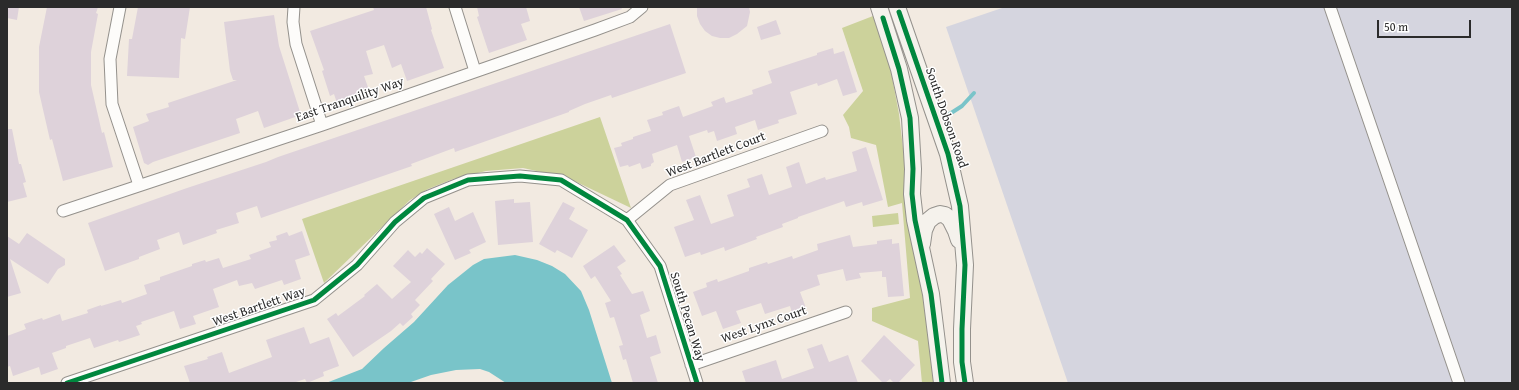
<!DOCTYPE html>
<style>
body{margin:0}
#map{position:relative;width:1519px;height:390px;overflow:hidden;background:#f2eae1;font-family:"Gentium Book Plus",serif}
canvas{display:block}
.frame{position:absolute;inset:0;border:8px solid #2b2b2b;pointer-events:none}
.scale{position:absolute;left:1377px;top:20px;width:94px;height:18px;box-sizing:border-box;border:2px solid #2b2b2b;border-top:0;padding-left:5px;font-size:12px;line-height:14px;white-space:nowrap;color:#2b2b2b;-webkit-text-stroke:3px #fff;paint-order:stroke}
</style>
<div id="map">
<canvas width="1519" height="390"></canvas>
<div class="frame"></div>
<div class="scale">50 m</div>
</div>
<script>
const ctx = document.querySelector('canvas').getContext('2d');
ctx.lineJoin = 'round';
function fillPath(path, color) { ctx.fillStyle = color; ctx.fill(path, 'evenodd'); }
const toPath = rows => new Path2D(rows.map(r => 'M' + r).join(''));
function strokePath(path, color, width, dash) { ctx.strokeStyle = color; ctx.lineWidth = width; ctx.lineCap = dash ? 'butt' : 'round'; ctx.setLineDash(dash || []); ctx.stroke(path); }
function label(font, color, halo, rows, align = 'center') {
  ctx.font = font + ' "Gentium Book Plus",serif'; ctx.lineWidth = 3; ctx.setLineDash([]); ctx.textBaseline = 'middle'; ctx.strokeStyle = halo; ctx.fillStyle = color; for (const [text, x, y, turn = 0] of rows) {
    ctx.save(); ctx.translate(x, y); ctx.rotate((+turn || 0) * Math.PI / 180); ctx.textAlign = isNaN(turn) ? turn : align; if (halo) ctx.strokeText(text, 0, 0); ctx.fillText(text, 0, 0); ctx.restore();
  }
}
fillPath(toPath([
 [1005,7,1512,7,1512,383,1068,383,946,27]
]), '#d5d5df');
fillPath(toPath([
 [873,16,890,66,899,114,910,208,936,383,922,383,918,341,872,321,872,308,910,298,902,203,888,207,876,145,851,138,849,127,843,115,863,91,842,28],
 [600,117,631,208,568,178,523,168,486,171,453,179,428,189,410,200,324,283,302,219],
 [898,213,899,224,873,227,872,216]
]), '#ccd29b');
fillPath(toPath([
 [515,255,537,260,552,266,565,274,581,291,589,310,612,383,506,383,489,372,480,369,456,370,431,375,408,383,326,383,362,369,384,348,414,322,448,285,473,265,484,259]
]), '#79c4c9');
strokePath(toPath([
 [948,115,962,106,974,93]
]), '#79c4c9', 4);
fillPath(toPath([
 [7,7,19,7,17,20,7,18],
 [47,7,98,7,96,13,98,14,91,52,91,85,102,133,104,132,113,167,63,181,52,139,50,140,39,92,39,47],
 [138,7,190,7,185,39,181,38,179,78,127,76,129,39,132,39],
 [373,7,426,7,432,29,431,30,444,68,407,81,401,64,392,68,384,45,366,51,373,74,364,76,370,93,337,103,334,94,330,96,322,71,324,70,310,31,374,10],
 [477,7,526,7,530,21,521,24,527,40,489,53,477,17,479,16],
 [579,7,621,7,622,9,584,21],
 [697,7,749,7,750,12,747,26,737,34,729,38,720,38,712,36,705,31,700,24,697,16],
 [274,15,279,46,301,115,264,128,258,111,236,119,240,133,153,162,148,165,144,163,133,127,149,121,146,114,169,107,168,103,237,80,233,80,230,71,224,22],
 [776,20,781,34,761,40,757,27],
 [670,24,686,73,612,98,611,95,585,104,569,111,569,112,455,152,454,148,411,164,412,166,261,218,257,206,236,213,239,223,216,230,217,233,183,245,179,232,157,240,160,249,139,257,139,259,105,271,88,223,187,188,266,162,278,157],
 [833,48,834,54,844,51,857,92,843,96,837,79,818,86,817,83,790,92,797,114,778,120,779,123,758,130,755,120,735,127,737,134,717,141,714,131,708,133,707,130,689,136,696,157,682,162,677,145,652,154,654,162,651,164,651,166,642,169,640,163,629,167,628,165,620,167,614,148,622,146,621,143,633,139,633,137,651,131,647,120,663,115,662,112,679,106,683,117,713,106,711,102,724,97,726,103,753,94,752,90,772,83,768,71,817,55,817,53],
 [7,129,12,129,19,164,21,164,26,182,23,183,27,197,7,202],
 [866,147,883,200,863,206,862,202,846,207,844,201,798,217,798,218,782,224,783,227,756,237,757,239,725,251,724,247,701,255,700,252,685,257,674,227,694,220,686,200,700,195,711,224,734,216,727,195,750,187,747,179,762,174,769,195,792,187,786,167,799,162,806,184,825,177,826,180,857,171,852,152],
 [514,199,514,203,530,202,533,242,498,245,495,201],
 [563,202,575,208,569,219,588,230,572,258,557,250,555,253,539,244],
 [449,207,455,221,473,212,486,242,469,250,471,253,455,260,434,214],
 [302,231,310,255,295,260,301,279,284,285,282,280,255,289,252,283,239,286,237,280,213,289,219,307,193,316,196,324,180,329,174,311,141,322,142,324,136,326,140,335,119,342,118,340,94,348,90,338,66,346,66,348,52,353,58,369,41,375,39,367,13,376,10,366,7,367,7,336,26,329,24,324,42,318,43,320,60,314,62,321,88,313,87,310,101,305,101,306,121,300,122,303,147,294,144,285,160,280,160,277,192,266,192,264,205,260,206,262,219,258,223,268,251,259,249,255,271,247,269,242,277,240,276,236,287,232,289,236],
 [27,233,65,259,65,265,58,269,48,284,10,259,21,293,7,297,7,236,19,244],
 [850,235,853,247,877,244,877,241,892,239,892,244,899,243,904,296,888,297,886,277,882,277,882,271,859,273,861,278,846,281,843,269,817,275,820,285,800,292,806,308,792,313,790,306,765,314,761,303,736,311,741,323,723,329,716,311,702,316,693,292,707,287,706,283,717,279,718,282,749,271,749,268,767,262,768,264,792,256,793,259,818,250,817,244],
 [614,245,626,261,617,267,622,274,620,275,632,294,643,291,650,311,640,315,647,338,656,335,661,353,650,357,658,383,633,383,626,359,623,360,619,346,623,345,614,317,610,318,605,303,611,301,595,276,591,279,583,266],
 [427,248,445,264,431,279,433,281,415,300,420,305,411,314,413,317,403,326,400,323,391,331,353,357,327,319,336,313,338,316,365,296,364,295,377,284,392,299,411,282,393,266,408,250,415,257,420,252,422,254],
 [304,327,310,344,329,337,339,366,323,372,324,376,307,383,305,379,293,383,190,383,184,366,208,359,207,357,222,352,229,373,272,357,266,340],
 [884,335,915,365,898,383,894,383,890,379,885,383,883,383,861,361],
 [822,344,829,362,848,355,858,383,746,383,742,371,776,360,782,379,814,368,807,349]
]), '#ded2da');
const street = toPath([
 [120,7,110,59,112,104,139,185],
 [294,7,293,22,296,44,322,125],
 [455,7,475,71],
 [1330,7,1459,383],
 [63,211,322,125,595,30,630,17,642,7],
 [627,220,670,185,822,131],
 [691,365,846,312],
 [67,383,314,300,357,265,395,222,424,198,468,180,520,176,561,180,627,220,660,266,697,383]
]);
const secondary = toPath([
 [879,7,899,69,910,118,913,169,912,194,915,220,931,294,942,383],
 [897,7,948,154,960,206,965,265,962,329,962,362,965,383],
 [922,244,924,230,928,221,934,216,940,214,945,215,950,219,956,231,959,240]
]);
strokePath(street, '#94918c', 13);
strokePath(secondary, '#94918c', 18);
strokePath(street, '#fdfcfa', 11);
strokePath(secondary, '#f5f2ec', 16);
strokePath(toPath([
 [899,12,948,154,960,206,965,265,962,329,962,362,965,383],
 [883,18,899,69,910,118,913,169,912,194,915,220,931,294,942,383],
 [67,383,314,300,357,265,395,222,424,198,468,180,520,176,561,180,627,220,660,266,697,383]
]), '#00873e', 5);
label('13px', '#2b2b2b', '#fff', [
 ["East Tranquility Way",350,100,-19],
 ["South Dobson Road",946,118,71],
 ["West Bartlett Court",716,155,-21],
 ["West Bartlett Way",259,307,-19],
 ["South Pecan Way",687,317,73],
 ["West Lynx Court",764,325,-19]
]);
</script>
